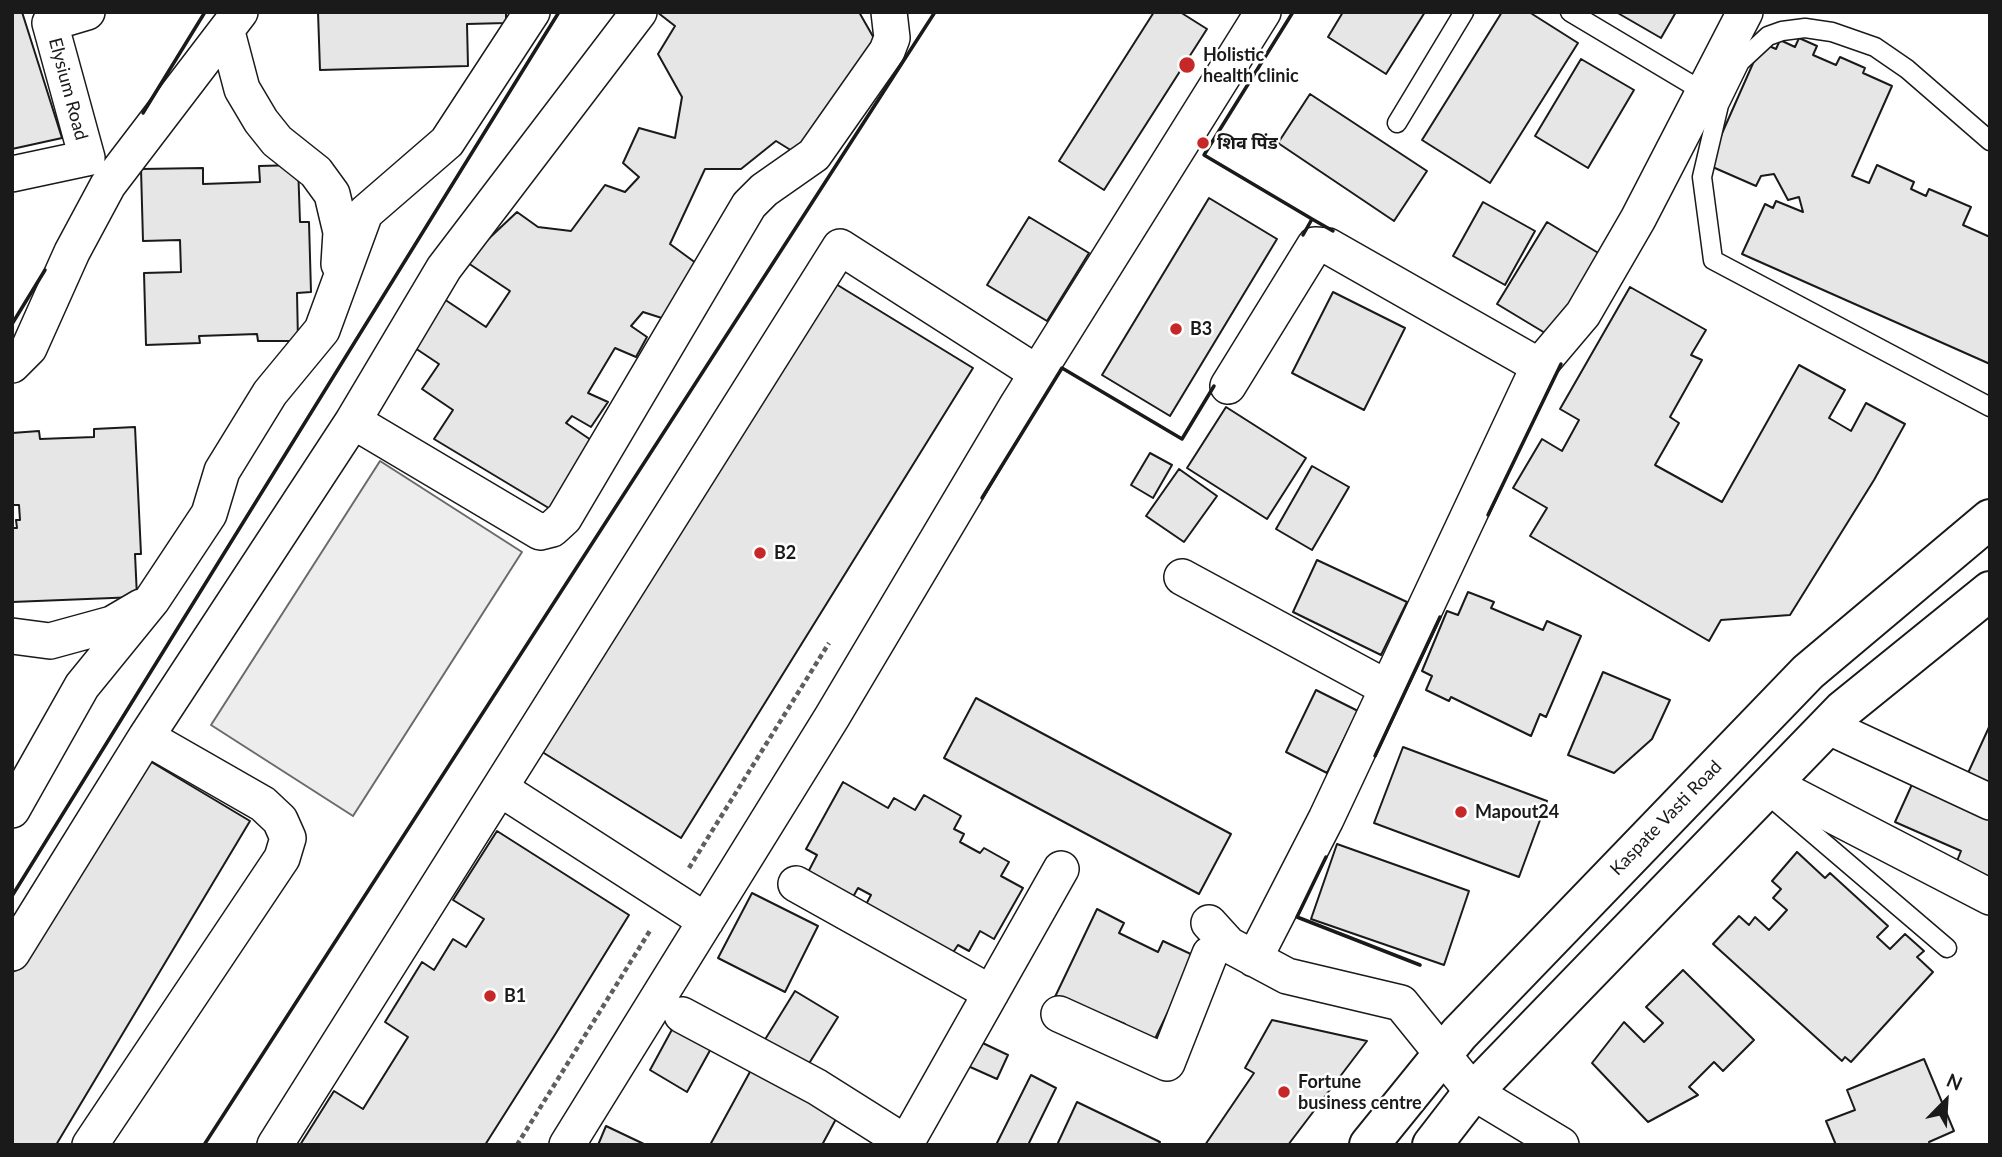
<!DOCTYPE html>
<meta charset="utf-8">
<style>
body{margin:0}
#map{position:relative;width:2002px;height:1157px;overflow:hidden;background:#fff;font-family:Lato,sans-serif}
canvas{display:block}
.frame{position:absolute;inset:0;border:14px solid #1a1a1a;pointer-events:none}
.north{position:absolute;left:1911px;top:1066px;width:70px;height:70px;-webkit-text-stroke:5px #fff;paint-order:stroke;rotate:24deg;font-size:19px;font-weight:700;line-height:28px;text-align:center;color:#1a1a1a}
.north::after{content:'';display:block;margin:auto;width:24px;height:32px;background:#1a1a1a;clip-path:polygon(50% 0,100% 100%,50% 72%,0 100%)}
</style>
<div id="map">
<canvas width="2002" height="1157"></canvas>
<div class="frame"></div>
<div class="north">N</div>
</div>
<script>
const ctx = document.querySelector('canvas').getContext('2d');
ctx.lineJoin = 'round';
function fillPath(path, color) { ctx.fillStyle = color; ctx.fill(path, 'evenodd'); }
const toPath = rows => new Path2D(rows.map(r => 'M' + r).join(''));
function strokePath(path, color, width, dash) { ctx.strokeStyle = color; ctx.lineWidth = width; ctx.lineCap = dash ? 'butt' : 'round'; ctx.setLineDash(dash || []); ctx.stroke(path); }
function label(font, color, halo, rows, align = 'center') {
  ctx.font = font + ' Lato,"Noto Sans Devanagari",sans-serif'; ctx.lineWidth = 5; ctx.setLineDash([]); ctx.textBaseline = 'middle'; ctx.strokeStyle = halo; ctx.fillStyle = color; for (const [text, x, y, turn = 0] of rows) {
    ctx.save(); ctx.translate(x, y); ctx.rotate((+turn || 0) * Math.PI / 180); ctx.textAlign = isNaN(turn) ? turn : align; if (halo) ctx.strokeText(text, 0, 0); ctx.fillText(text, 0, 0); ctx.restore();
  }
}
const built = toPath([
 [380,461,522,552,353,816,211,725,380,461]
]);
fillPath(built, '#ededed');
strokePath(built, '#6a6a6a', 2);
const building = toPath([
 [12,12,22,12,62,138,12,149,12,12],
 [318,12,506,12,506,23,467,24,468,66,320,70,318,12],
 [657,12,859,12,875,40,797,154,776,141,741,169,705,169,670,244,704,269,668,320,643,312,631,326,647,337,636,357,615,348,588,393,608,402,591,427,572,416,566,423,591,440,552,510,434,439,453,410,422,389,439,364,409,344,441,297,486,327,510,291,465,261,517,212,538,227,571,231,605,185,625,192,639,177,623,163,639,128,675,138,682,97,658,54,675,26,657,12],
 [1154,12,1180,12,1207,29,1104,190,1059,161,1154,12],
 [1343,12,1425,12,1386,74,1328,37,1343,12],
 [1502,12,1529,12,1578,43,1490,183,1422,140,1502,12],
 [1616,12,1676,12,1661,38,1616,12],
 [1799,38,1817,46,1813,55,1836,65,1840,57,1865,68,1863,73,1892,86,1852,176,1869,183,1877,165,1914,182,1911,189,1926,196,1929,189,1971,207,1963,225,1990,237,1990,364,1742,254,1765,204,1773,208,1776,201,1803,212,1799,197,1788,200,1774,174,1761,176,1756,186,1708,165,1762,43,1776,49,1780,40,1795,47,1799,38],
 [1581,59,1634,90,1588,168,1535,136,1581,59],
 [1310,94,1427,171,1394,221,1278,143,1310,94],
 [298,165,300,222,309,222,311,292,297,293,298,341,258,341,257,334,199,336,200,343,146,345,144,273,181,272,180,240,143,241,141,169,203,168,203,184,260,182,259,166,298,165],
 [1209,198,1277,239,1170,416,1102,375,1209,198],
 [1483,202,1535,231,1505,285,1453,256,1483,202],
 [1029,217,1089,253,1047,321,987,285,1029,217],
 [1547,222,1605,257,1555,339,1497,304,1547,222],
 [831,281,973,368,681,838,539,750,831,281],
 [1630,287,1706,330,1691,355,1702,360,1670,417,1679,423,1655,465,1722,502,1799,365,1845,390,1829,418,1851,431,1866,403,1905,424,1874,480,1790,615,1721,620,1709,641,1530,536,1547,508,1513,488,1542,439,1562,451,1579,420,1560,409,1630,287],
 [1333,292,1405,328,1364,410,1292,373,1333,292],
 [1226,407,1306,458,1267,519,1187,468,1226,407],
 [135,427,141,554,135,554,137,597,12,602,12,528,17,528,16,520,20,520,19,505,12,505,12,433,39,431,40,439,94,437,94,429,135,427],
 [1150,453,1172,465,1153,498,1131,485,1150,453],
 [1312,466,1349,487,1312,550,1276,529,1312,466],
 [1179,469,1217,496,1184,542,1146,516,1179,469],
 [1317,560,1407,602,1381,655,1293,612,1317,560],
 [1468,592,1494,602,1491,608,1543,630,1547,621,1581,636,1546,717,1540,714,1531,736,1451,697,1449,701,1426,690,1432,676,1422,671,1447,611,1458,615,1468,592],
 [1603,672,1670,700,1652,739,1614,773,1568,755,1603,672],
 [1316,690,1358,711,1327,773,1286,752,1316,690],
 [976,698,1231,834,1199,894,944,758,976,698],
 [1990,725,1990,783,1968,773,1990,725],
 [1403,747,1547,801,1519,877,1374,823,1403,747],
 [143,757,250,821,56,1145,12,1145,12,974,143,757],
 [1914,780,1990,812,1990,881,1955,866,1961,851,1895,822,1914,780],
 [843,782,888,808,894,798,915,810,924,795,961,816,954,829,964,834,960,842,980,853,984,848,1009,862,1001,876,1023,888,994,939,980,931,969,951,958,945,952,954,863,910,871,895,858,888,853,897,805,878,817,855,806,849,843,782],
 [497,831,629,915,556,1033,485,1145,300,1145,334,1091,363,1109,408,1037,385,1022,422,962,434,970,453,939,466,947,484,919,453,900,497,831],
 [1337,844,1469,891,1444,965,1311,919,1337,844],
 [1797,852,1825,878,1830,873,1888,926,1877,937,1890,949,1905,934,1924,951,1917,957,1933,972,1851,1062,1845,1057,1842,1061,1713,944,1739,916,1749,925,1755,917,1769,930,1787,910,1773,898,1781,889,1772,881,1797,852],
 [752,893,818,926,785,992,718,958,752,893],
 [1097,909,1124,923,1119,933,1158,952,1163,941,1195,956,1152,1045,1121,1030,1125,1024,1106,1016,1103,1023,1054,999,1097,909],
 [1683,970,1754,1040,1723,1071,1714,1062,1689,1087,1698,1095,1648,1122,1592,1063,1624,1022,1644,1042,1663,1023,1646,1007,1683,970],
 [795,991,838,1017,803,1073,761,1046,795,991],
 [1272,1020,1367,1041,1288,1145,1205,1145,1254,1073,1245,1068,1272,1020],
 [675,1024,713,1045,687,1092,650,1070,675,1024],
 [970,1037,1008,1055,997,1079,959,1062,970,1037],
 [757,1059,843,1106,822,1145,710,1145,757,1059],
 [1924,1059,1954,1131,1929,1142,1930,1145,1836,1145,1826,1121,1855,1110,1847,1090,1924,1059],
 [1031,1075,1056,1088,1028,1145,996,1145,1031,1075],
 [1077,1102,1160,1142,1158,1145,1057,1145,1077,1102],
 [606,1126,646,1145,598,1145,606,1126]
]);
fillPath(building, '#e6e6e6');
strokePath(building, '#1a1a1a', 2);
const lane = toPath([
 [1570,12,1704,92],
 [1397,123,1464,12],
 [1990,141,1907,69,1875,47,1832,32,1805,28,1782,31,1768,36,1740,62,1719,105,1702,177,1713,260,1990,407],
 [1769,796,1947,948]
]);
const street = toPath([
 [227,32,242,89,261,121,277,141,316,172,332,194,341,232,339,264],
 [12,174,87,158,50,23,87,12],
 [12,365,29,348,72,252,108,185,240,12],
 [1539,366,1583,314,1638,219,1745,12],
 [1228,386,1315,245,1328,246,1539,366,1326,819,1254,959],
 [353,421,540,532,552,529,564,518,749,205,764,190,814,155,887,51,892,38,889,12],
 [1182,577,1387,688],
 [12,636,50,641,112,624,141,607],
 [1827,726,1990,802],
 [1772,784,1990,897],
 [501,789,706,921],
 [12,810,82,686,152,600,209,514,222,471,270,393,322,330,365,213,447,142,532,12],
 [796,884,991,993],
 [1209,923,1229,945,1287,976,1401,1003,1473,1092,1561,1145],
 [12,953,146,737,353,421,444,268,639,12],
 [1059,1014,1167,1063,1210,954],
 [682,1015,817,1087,909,1145],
 [90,1145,282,858,288,838,280,820,263,804,146,737],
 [275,1145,840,247,1037,373],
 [567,1145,832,717,1018,404,1263,12],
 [905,1145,1061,869]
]);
const primary = toPath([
 [1369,1145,1459,1034,1808,672,1990,519],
 [1432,1145,1473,1092,1843,710,1990,591]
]);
strokePath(lane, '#1a1a1a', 21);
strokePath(street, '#1a1a1a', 38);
strokePath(primary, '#1a1a1a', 42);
strokePath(toPath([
 [689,868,829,643],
 [517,1145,651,929]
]), '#5f5f5f', 4.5, [5, 3.5]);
strokePath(lane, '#fff', 18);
strokePath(street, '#fff', 35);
strokePath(primary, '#fff', 38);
strokePath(toPath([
 [1293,12,1204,155,1312,219,1303,235],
 [143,113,205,12],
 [1312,219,1333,231],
 [12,324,45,270],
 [982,498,1062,368,1182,439,1214,386],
 [1488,515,1561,364],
 [1375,756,1440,617],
 [1326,857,1297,917,1420,965],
 [12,896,559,12],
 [204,1145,935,12]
]), '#1a1a1a', 3.5);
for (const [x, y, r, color] of [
 [1187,65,9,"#c62828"],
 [1203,143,7,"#c62828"],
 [1176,329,7,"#c62828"],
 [760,553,7,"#c62828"],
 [1461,812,7,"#c62828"],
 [490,996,7,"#c62828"],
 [1284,1092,7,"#c62828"]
]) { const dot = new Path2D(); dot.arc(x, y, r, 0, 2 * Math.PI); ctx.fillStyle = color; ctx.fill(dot); strokePath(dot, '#fff', 2.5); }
label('bold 18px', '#1a1a1a', '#fff', [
 ["Holistic",1203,55],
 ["health clinic",1203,76],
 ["शिव पिंड",1217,143],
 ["B3",1190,329],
 ["B2",774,553],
 ["Mapout24",1475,812],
 ["B1",504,996],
 ["Fortune",1298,1082],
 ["business centre",1298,1103]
], 'left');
label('18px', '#1a1a1a', '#fff', [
 ["Elysium Road",68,89,75],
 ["Kaspate Vasti Road",1666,818,-46]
]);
</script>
